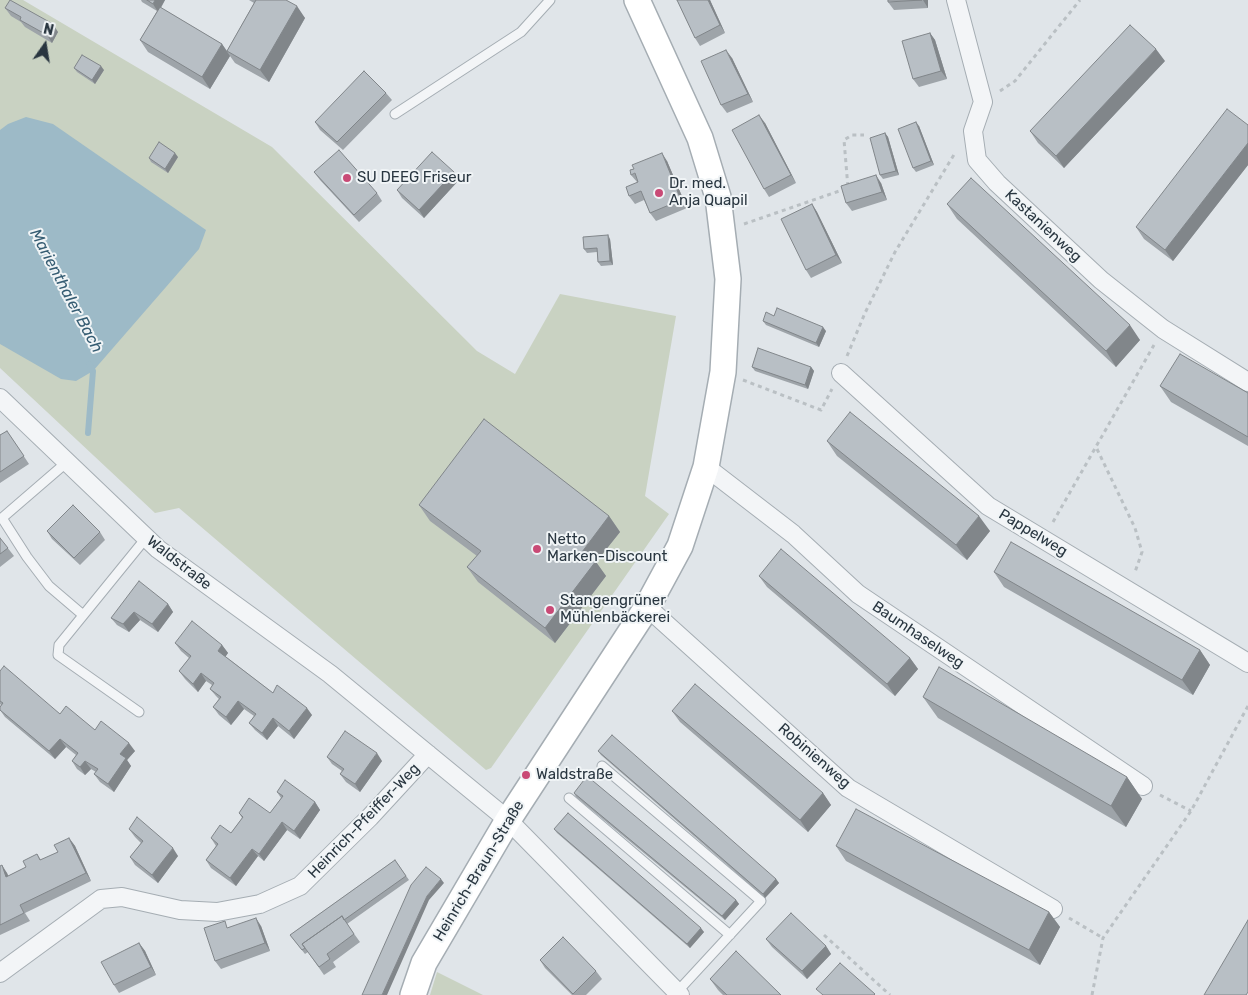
<!DOCTYPE html>
<meta charset="utf-8">
<style>
body{margin:0}
#map{position:relative;width:1248px;height:995px;overflow:hidden;background:#e0e5e9;font-family:Rubik,sans-serif}
canvas{display:block}
.north{position:absolute;left:20px;top:20px;width:50px;height:50px;-webkit-text-stroke:4px #f0f4f6;paint-order:stroke;rotate:13deg;font-size:14px;font-weight:700;line-height:20px;text-align:center;color:#293640}
.north::after{content:'';display:block;margin:auto;width:18px;height:22px;background:#293640;clip-path:polygon(50% 0,100% 100%,50% 72%,0 100%)}
</style>
<div id="map">
<canvas width="1248" height="995"></canvas>
<div class="north">N</div>
</div>
<script>
const ctx = document.querySelector('canvas').getContext('2d');
ctx.lineJoin = 'round';
function fillPath(path, color) { ctx.fillStyle = color; ctx.fill(path, 'evenodd'); }
const toPath = rows => new Path2D(rows.map(r => 'M' + r).join(''));
function strokePath(path, color, width, dash) { ctx.strokeStyle = color; ctx.lineWidth = width; ctx.lineCap = dash ? 'butt' : 'round'; ctx.setLineDash(dash || []); ctx.stroke(path); }
function label(font, color, halo, rows, align = 'center') {
  ctx.font = font + ' Rubik,sans-serif'; ctx.lineWidth = 4; ctx.setLineDash([]); ctx.textBaseline = 'middle'; ctx.strokeStyle = halo; ctx.fillStyle = color; for (const [text, x, y, turn = 0] of rows) {
    ctx.save(); ctx.translate(x, y); ctx.rotate((+turn || 0) * Math.PI / 180); ctx.textAlign = isNaN(turn) ? turn : align; if (halo) ctx.strokeText(text, 0, 0); ctx.fillText(text, 0, 0); ctx.restore();
  }
}
fillPath(toPath([
 [0,0,23,0,272,147,477,351,515,374,560,294,676,316,645,496,669,514,491,768,486,770,179,508,155,513,0,368],
 [437,972,483,995,430,995]
]), '#c9d2c2');
fillPath(toPath([
 [26,117,53,124,206,230,199,249,93,371,76,381,61,379,0,344,0,130,8,124]
]), '#9dbac7');
strokePath(toPath([
 [88,433,93,371,89,364]
]), '#9dbac7', 6);
const lane = toPath([
 [395,114,521,32,550,0],
 [67,462,2,518,27,557,49,586,83,615],
 [139,712,58,655,59,645,146,538],
 [602,766,761,901,677,992],
 [569,798,730,935]
]);
const street = toPath([
 [956,0,983,102,973,131,977,160,997,183,1101,280,1163,329,1248,382],
 [841,373,988,506,1248,663],
 [0,398,158,549,330,674,508,820,680,995],
 [706,467,793,534,858,594,1143,786],
 [647,607,848,788,1053,909],
 [0,973,101,899,122,897,180,910,217,912,260,904,300,886,370,817,428,754]
]);
const secondary = toPath([
 [413,995,424,963,508,820,647,607,680,546,706,467,723,372,728,279,718,197,700,138,637,0]
]);
strokePath(lane, '#a5adb3', 11);
strokePath(street, '#a5adb3', 20);
strokePath(secondary, '#a5adb3', 28);
strokePath(toPath([
 [1000,91,1015,81,1080,0],
 [744,224,848,188,844,140,852,135,864,135],
 [847,356,865,313,895,252,955,153],
 [743,380,821,410,832,389],
 [1097,449,1135,528,1142,552,1135,572],
 [1053,522,1154,345],
 [1160,795,1191,811],
 [1069,918,1103,938],
 [824,935,890,995],
 [1092,995,1103,938,1191,811,1248,706]
]), '#bac0c4', 3, [4, 4]);
strokePath(lane, '#f3f5f7', 9);
strokePath(street, '#f3f5f7', 18);
strokePath(secondary, '#fff', 25);
fillPath(toPath([
 [141,0,165,0,161,8,222,44,227,51,254,3,249,0,286,0,305,18,269,82,235,63,230,56,210,89,148,52,140,40,157,11,142,2],
 [677,0,710,0,725,33,700,46,695,38],
 [888,0,928,0,928,8,894,10,888,2],
 [5,8,58,32,52,43,25,27,21,22,11,16],
 [930,33,935,40,947,79,919,87,913,79],
 [732,58,753,102,727,113,721,105],
 [1165,61,1064,168,1038,143,1030,131],
 [74,68,104,70,95,84,77,72],
 [386,93,392,100,343,150,320,130,315,122],
 [765,123,796,183,769,197,764,189],
 [1248,125,1248,165,1173,261,1144,239,1136,227],
 [919,126,934,165,916,172,913,168],
 [885,133,888,137,899,175,883,179,880,175],
 [178,157,168,173,151,162,149,158],
 [667,161,687,208,656,221,650,213,644,200,635,204,629,196,637,182,631,175],
 [314,172,377,193,382,201,359,222,320,180],
 [454,172,459,180,424,218,402,198,397,190],
 [881,183,887,200,852,211,846,203],
 [812,204,817,212,842,263,811,278,806,270],
 [947,204,1140,340,1116,367,957,219],
 [610,239,613,265,601,266,598,262,597,252,587,253,584,249],
 [763,321,826,331,819,347,766,325],
 [752,367,811,367,814,371,808,389,755,371],
 [1160,386,1248,393,1248,446,1171,402],
 [7,431,29,464,0,483,0,435],
 [827,441,990,531,967,560,837,456],
 [419,505,609,516,620,532,596,562,606,576,555,643,478,582,467,567,477,556,430,521],
 [47,531,100,532,105,540,80,565,52,539],
 [0,538,14,556,0,567],
 [994,572,1200,650,1210,665,1193,695,1004,587],
 [759,576,910,658,918,669,895,696,767,587],
 [168,604,173,612,158,632,140,620,129,632,117,625,111,618],
 [175,643,222,645,228,653,225,656,273,693,312,715,294,739,278,726,267,740,255,730,249,723,254,716,244,709,231,725,219,715,213,707,219,699,216,696,210,689,212,685,206,681,198,692,185,679,179,671,189,658,181,651],
 [0,671,60,714,95,730,135,751,127,760,131,766,114,792,100,782,94,774,96,772,91,769,85,775,77,769,72,761,76,755,66,747,55,759,5,717,0,710,0,707,1,705,0,704],
 [923,697,1127,777,1142,799,1126,827,938,718],
 [672,711,823,793,831,805,808,832,680,722],
 [598,751,776,879,779,883,765,898,601,755],
 [327,757,382,761,360,792,346,782,340,774,342,771,332,764],
 [277,792,315,802,320,810,300,839,287,830,264,861,258,856,236,886,211,868,206,860,216,846,211,838,231,833,242,818,239,813,270,813,281,798],
 [574,793,736,900,739,904,725,920,576,797],
 [129,829,178,856,158,883,135,865,130,857,141,843,135,837],
 [554,829,704,932,690,948,557,833],
 [69,838,75,846,91,881,25,913,30,921,0,935,0,866,7,873,8,876,26,867,37,854,41,860,58,852],
 [836,846,1049,912,1060,927,1040,965,846,861],
 [395,860,409,880,347,924,360,942,333,962,336,967,324,975,308,952,305,954,290,935],
 [261,926,270,951,221,969,215,961,229,927],
 [766,939,826,946,831,954,807,979,772,947],
 [139,943,145,951,156,975,119,993,114,985],
 [540,960,596,971,602,979,586,995,572,995,545,968],
 [710,979,781,995,723,995,718,990]
]), '#9ea4a9');
fillPath(toPath([
 [155,0,165,0,158,12,153,4],
 [708,0,710,0,725,33,720,25],
 [923,0,928,0,928,8],
 [297,6,305,18,269,82,260,70],
 [53,24,58,32,52,43,47,35],
 [930,33,935,40,947,79,941,71],
 [222,44,230,56,210,89,202,77],
 [1156,49,1165,61,1064,168,1056,156],
 [726,50,732,58,753,102,748,94],
 [101,66,104,70,95,84,92,80],
 [759,115,765,123,796,183,791,175],
 [916,122,919,126,934,165,931,161],
 [885,133,888,137,899,175,896,171],
 [1248,143,1248,165,1173,261,1165,250],
 [175,153,178,157,168,173,165,169],
 [662,153,667,161,687,208,681,200],
 [454,172,459,180,424,218,419,210],
 [876,175,881,183,887,200,882,192],
 [812,204,817,212,842,263,836,255],
 [608,235,610,239,613,265,610,261],
 [1130,325,1140,340,1116,367,1106,351],
 [823,327,826,331,819,347,816,343],
 [811,367,814,371,808,389,805,385],
 [609,516,620,532,596,562,606,576,555,643,545,628,582,552],
 [979,516,990,531,967,560,956,545],
 [168,604,173,612,158,632,152,624],
 [134,612,140,620,129,632,123,624],
 [222,645,228,653,224,659,218,651],
 [1200,650,1210,665,1193,695,1182,680],
 [910,658,918,669,895,696,887,684],
 [201,673,206,681,198,692,193,684],
 [238,701,244,709,231,725,226,717],
 [307,708,312,715,294,739,289,731],
 [273,718,278,726,267,740,262,733],
 [60,739,66,747,55,759,49,751],
 [129,743,135,751,127,760,131,766,114,792,108,784,120,754],
 [377,753,382,761,360,792,355,784],
 [85,761,91,769,85,775,80,767],
 [1127,777,1142,799,1126,827,1111,806],
 [823,793,831,805,808,832,800,820],
 [315,802,320,810,300,839,294,831],
 [282,822,287,830,264,861,259,854],
 [69,838,75,846,91,881,86,873],
 [173,848,178,856,158,883,152,875],
 [252,849,258,856,236,886,230,878],
 [2,865,7,873,12,884,6,877],
 [441,879,444,883,429,900,387,995,382,995,427,896],
 [776,879,779,883,765,898,763,894],
 [736,900,739,904,725,920,722,916],
 [1049,912,1060,927,1040,965,1029,950],
 [256,918,261,926,270,951,265,943],
 [701,928,704,932,690,948,687,944],
 [139,943,145,951,156,975,151,967],
 [826,946,831,954,807,979,802,971]
]), '#81868a');
const building = toPath([
 [10,0,53,24,47,35,20,20,21,17,5,8,10,0],
 [147,0,155,0,153,4,147,0],
 [256,0,286,0,297,6,260,70,227,51,256,0],
 [677,0,708,0,720,25,695,38,677,0],
 [888,0,922,0,888,2,888,0],
 [160,7,222,44,202,77,140,40,160,7],
 [1130,25,1156,49,1056,156,1030,131,1130,25],
 [930,33,941,71,913,79,902,41,930,33],
 [726,50,748,94,721,105,701,61,726,50],
 [82,55,101,66,92,80,74,68,82,55],
 [364,71,386,93,337,142,315,122,364,71],
 [1227,109,1248,125,1248,143,1165,250,1136,227,1227,109],
 [759,115,791,175,764,189,732,130,759,115],
 [916,122,931,161,913,168,898,129,916,122],
 [885,133,896,171,880,175,870,138,885,133],
 [159,142,175,153,165,169,149,158,159,142],
 [339,150,377,193,354,215,314,172,339,150],
 [432,152,454,172,419,210,397,190,432,152],
 [662,153,681,200,650,213,641,191,629,196,626,187,638,182,635,173,631,175,630,170,634,169,632,165,662,153],
 [876,175,882,192,846,203,841,186,876,175],
 [971,178,1130,325,1106,351,947,204,971,178],
 [812,204,836,255,806,270,781,219,812,204],
 [608,235,610,261,598,262,597,248,584,249,583,237,608,235],
 [777,308,823,327,816,343,763,321,766,312,774,316,777,308],
 [758,348,811,367,805,385,752,367,758,348],
 [1180,354,1248,393,1248,437,1160,386,1180,354],
 [850,412,979,516,956,545,827,441,850,412],
 [484,419,609,516,582,552,596,561,545,628,467,567,481,551,419,505,484,419],
 [7,431,24,456,0,472,0,435,7,431],
 [73,505,100,532,74,558,47,531,73,505],
 [0,538,8,548,0,554,0,538],
 [1011,542,1200,650,1182,680,994,572,1011,542],
 [781,549,910,658,887,684,759,576,781,549],
 [139,581,168,604,152,624,134,612,123,624,111,618,139,581],
 [192,621,222,645,218,651,273,693,277,685,307,708,289,731,273,718,262,733,249,723,256,714,238,701,226,717,213,707,221,697,210,689,214,683,201,673,193,684,179,671,191,656,175,643,192,621],
 [4,666,60,714,66,706,95,730,101,721,129,743,120,754,126,758,108,784,94,774,98,769,85,761,80,767,72,761,78,753,60,739,49,751,0,710,0,707,3,703,0,701,0,671,4,666],
 [939,667,1127,777,1111,806,923,697,939,667],
 [695,684,823,793,800,820,672,711,695,684],
 [345,731,377,753,355,784,340,774,344,769,327,757,345,731],
 [612,735,776,879,763,894,598,751,612,735],
 [587,776,736,900,722,916,574,793,587,776],
 [285,780,315,802,294,831,282,822,259,854,252,849,230,878,206,860,218,844,211,838,220,825,231,833,243,817,239,813,249,798,270,813,283,796,277,792,285,780],
 [856,809,1049,912,1029,950,836,846,856,809],
 [568,813,701,928,687,944,554,829,568,813],
 [137,817,173,848,152,875,130,857,143,841,129,829,137,817],
 [69,838,86,873,20,905,24,913,0,925,0,866,2,865,6,877,26,867,23,861,37,854,40,860,58,852,54,845,69,838],
 [395,860,406,876,344,920,342,916,302,944,305,948,302,950,290,935,395,860],
 [426,867,441,879,427,896,382,995,362,995,411,885,426,867],
 [791,913,826,946,802,971,766,939,791,913],
 [342,916,354,934,327,954,330,959,319,967,302,944,342,916],
 [256,918,265,943,215,961,204,928,225,921,227,928,256,918],
 [1248,920,1248,992,1246,995,1204,995,1248,920],
 [563,937,596,971,573,994,540,960,563,937],
 [139,943,151,967,114,985,101,962,139,943],
 [736,951,781,995,727,995,710,979,736,951],
 [840,963,875,994,874,995,823,995,816,989,840,963]
]);
fillPath(building, '#b8bfc5');
strokePath(building, '#81868a', 1);
for (const [x, y, r, color] of [
 [347,178,5,"#c94a76"],
 [659,193,5,"#c94a76"],
 [537,549,5,"#c94a76"],
 [550,610,5,"#c94a76"],
 [526,775,5,"#c94a76"]
]) { const dot = new Path2D(); dot.arc(x, y, r, 0, 2 * Math.PI); ctx.fillStyle = color; ctx.fill(dot); strokePath(dot, '#f0f4f6', 2); }
label('15px', '#293640', '#f0f4f6', [
 ["SU DEEG Friseur",357,178],
 ["Dr. med.",669,184],
 ["Anja Quapil",669,201],
 ["Netto",547,540],
 ["Marken-Discount",547,557],
 ["Stangengrüner",560,601],
 ["Mühlenbäckerei",560,618],
 ["Waldstraße",536,775]
], 'left');
label('15px', '#293640', '#f0f4f6', [
 ["Kastanienweg",1043,226,43],
 ["Pappelweg",1033,533,31],
 ["Waldstraße",179,563,38],
 ["Baumhaselweg",918,635,34],
 ["Robinienweg",814,756,41],
 ["Heinrich-Pfeiffer-Weg",364,821,-46],
 ["Heinrich-Braun-Straße",479,871,-59]
]);
label('italic 16px', '#355c72', '#f0f4f6', [
 ["Marienthaler Bach",66,291,62]
]);
</script>
